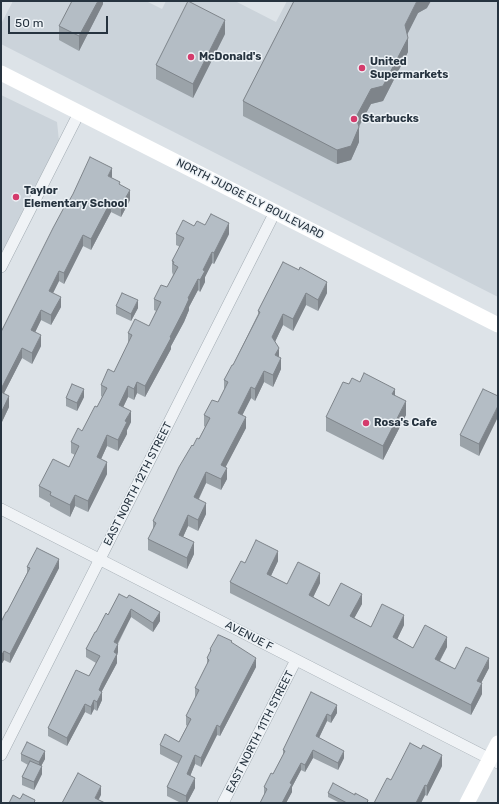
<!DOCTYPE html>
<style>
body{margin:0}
#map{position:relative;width:499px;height:804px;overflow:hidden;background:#dde3e8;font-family:Rubik,sans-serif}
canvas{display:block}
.frame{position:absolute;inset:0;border:2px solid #26333f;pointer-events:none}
.scale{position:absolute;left:8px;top:16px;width:100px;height:18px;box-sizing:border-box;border:2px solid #26333f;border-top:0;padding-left:5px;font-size:12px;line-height:14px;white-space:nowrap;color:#26333f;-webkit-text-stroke:3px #edf2f6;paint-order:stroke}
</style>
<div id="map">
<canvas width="499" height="804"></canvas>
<div class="frame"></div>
<div class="scale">50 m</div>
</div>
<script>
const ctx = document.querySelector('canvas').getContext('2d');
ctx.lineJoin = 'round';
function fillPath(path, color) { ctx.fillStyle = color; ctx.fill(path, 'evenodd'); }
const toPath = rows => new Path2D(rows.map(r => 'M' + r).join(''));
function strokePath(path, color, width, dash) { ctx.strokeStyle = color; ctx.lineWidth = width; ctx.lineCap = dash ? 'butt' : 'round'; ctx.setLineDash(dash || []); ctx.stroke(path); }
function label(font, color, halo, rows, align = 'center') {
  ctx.font = font + ' Rubik,sans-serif'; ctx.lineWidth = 3; ctx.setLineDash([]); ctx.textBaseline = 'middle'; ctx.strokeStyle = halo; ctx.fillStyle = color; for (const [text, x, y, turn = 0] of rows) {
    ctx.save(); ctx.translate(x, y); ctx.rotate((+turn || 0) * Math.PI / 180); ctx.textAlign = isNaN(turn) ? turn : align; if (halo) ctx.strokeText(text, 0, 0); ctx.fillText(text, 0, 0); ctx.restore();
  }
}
fillPath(toPath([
 [13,1,146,1,162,9,166,1,235,1,276,22,287,1,498,1,498,297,1,44,1,24],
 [1,95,57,122,59,141,1,254]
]), '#cbd3da');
const minor = toPath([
 [1,267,79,113],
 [1,509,498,763],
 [1,755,275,212],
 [223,803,296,660]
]);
strokePath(minor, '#a2abb2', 12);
strokePath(minor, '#f0f3f6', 11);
strokePath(toPath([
 [1,73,498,325],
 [467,803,498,743]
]), '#fff', 15);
fillPath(toPath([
 [103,1,103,4,79,51,59,40,59,26],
 [294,1,427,8,418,13,407,34,408,52,383,101,371,104,359,127,359,142,351,160,337,164,243,116,243,101],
 [225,34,193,98,156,79,156,65],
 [112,178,120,185,130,200,121,217,111,212,91,250,83,246,64,284,59,281,53,293,61,307,51,325,41,320,35,332,41,346,32,364,22,358,4,393,9,407,1,424,1,332,69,201],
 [205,225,229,234,214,264,212,263,205,277,205,282,200,292,198,290,189,307,189,310,184,322,171,346,171,349,145,397,137,393,134,400,128,397,123,407,131,422,127,430,127,434,118,451,107,446,101,459,107,474,88,512,75,506,70,517,50,506,50,503,39,497,39,486,69,467,75,455,71,453,71,442,82,431,97,407,102,397,101,396,101,385,114,372,128,344,128,333,149,326,156,311,154,310,154,299,167,287,173,275,172,272,172,261,180,247,176,245,176,234,194,226],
 [283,262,327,293,318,311,306,305,293,331,283,325,275,342,281,369,273,387,264,382,255,401,251,398,242,415,246,428,225,467,227,479,221,490,206,483,199,499,206,514,198,531,188,526,183,537,194,554,187,569,148,550,148,539,153,530,153,521,193,446,199,439,205,427,204,426,204,415,218,402,224,390,224,380,233,365,258,314,258,311],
 [116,306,138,308,131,321,116,314],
 [360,382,395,395,406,415,383,460,326,431,326,417,349,384],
 [498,396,479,456,460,446,460,435],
 [84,397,77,411,66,406,66,398],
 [278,561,271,576,287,584,320,583,313,597,329,606,362,604,354,618,371,627,404,625,397,639,413,648,447,647,440,661,455,669,489,668,481,683,482,694,471,715,230,593,230,582,245,563],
 [27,567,59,568,10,663,4,660,1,665,7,612,27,573],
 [119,594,160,621,153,632,131,617,118,644,118,652,117,655,117,663,102,691,102,700,97,711,94,709,91,715,85,712,67,746,48,736,48,728,89,676,96,663,86,657,86,649,96,632,108,615],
 [232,643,256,667,220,736,217,735,201,767,195,764,190,776,195,788,187,803,181,803,167,796,167,787,179,764,160,754,160,745,179,742,187,726,186,725,186,716,196,697,195,697,195,688,207,665,207,658,210,652,210,649],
 [311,692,337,713,331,723,327,721,319,738,344,758,338,770,313,758,305,772,301,770,292,787,292,792,286,803,260,803,264,795,264,787,273,774,283,755,283,750],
 [21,754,45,759,41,766,42,774,34,790,22,785,22,777,28,765,21,761],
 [442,766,427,796,425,795,421,803,374,803,391,780],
 [328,793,368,803,340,803,328,797]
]), '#9ba3a9');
fillPath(toPath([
 [98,1,103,1,103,4,79,51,79,36],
 [417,1,431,1,427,8,418,13,405,39,405,25],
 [225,20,225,34,193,98,193,84],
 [408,38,408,52,383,101,371,104,356,131,356,117,371,89],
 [359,127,359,142,351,160,337,164,337,150],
 [112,168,112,178,108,176],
 [130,190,130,200,121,217,121,206],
 [111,201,111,212,91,250,91,239],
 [229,223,229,234,214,264,214,253],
 [83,235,83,246,64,284,64,273],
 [212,252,212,263,205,277,205,282,200,292,200,280,203,270],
 [59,271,59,281,49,301,49,291],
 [198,279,198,290,189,307,189,310,184,322,171,346,171,349,145,397,145,386,170,337,188,298],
 [327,282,327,293,318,311,318,300],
 [306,293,306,305,293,331,293,319],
 [61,297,61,307,51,325,51,315],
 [138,300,138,308,131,321,131,314],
 [41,310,41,320,31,341,31,330],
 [283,314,283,325,272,348,272,337],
 [41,335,41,346,32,364,32,353],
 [22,348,22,358,1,399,1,389],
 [279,348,279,359,275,355],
 [281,358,281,369,273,387,273,375],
 [264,371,264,382,255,401,255,389],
 [137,382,137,393,134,400,134,389],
 [128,386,128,397,119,416,119,405],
 [251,387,251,398,238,424,238,413],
 [84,389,84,397,77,411,77,403],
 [395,389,395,403,392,394],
 [9,396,9,407,1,424,1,413],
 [406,401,406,415,383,460,383,446],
 [498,406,498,417,479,456,479,444],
 [131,411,131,422,127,430,127,434,118,451,118,440,125,421],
 [246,417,246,428,221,476,221,465],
 [107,435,107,446,97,468,97,457],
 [107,462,107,474,88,512,88,501],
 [227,468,227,479,221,490,221,479],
 [206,472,206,483,194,508,194,497],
 [75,495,75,506,70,517,70,505],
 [206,503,206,514,198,531,198,520],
 [188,515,188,526,179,546,179,535],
 [194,542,194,554,187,569,187,558],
 [278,551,278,561,267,584,267,574],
 [59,559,59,568,10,663,10,654],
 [320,573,320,583,309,606,309,595],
 [362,594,362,604,350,626,350,616],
 [131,609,131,617,114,650,114,642],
 [160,612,160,621,153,632,153,623],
 [404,615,404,625,393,648,393,637],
 [447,637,447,647,435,669,435,659],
 [118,644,118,652,117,655,117,663,102,691,102,700,97,711,97,702,99,690,114,652],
 [4,651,4,660,1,665,1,656],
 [256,658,256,667,220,736,220,727],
 [489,658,489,668,477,691,477,681],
 [482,683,482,694,471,715,471,705],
 [94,700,94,709,91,715,91,707],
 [85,704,85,712,67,746,67,738],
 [337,705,337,713,331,723,331,716],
 [327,714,327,721,316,744,316,736],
 [217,725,217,735,201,767,201,758],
 [313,750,313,758,305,772,305,765],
 [45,751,45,759,39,770,39,762],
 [344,751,344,758,338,770,338,763],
 [195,755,195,764,187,784,187,774],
 [442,755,442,766,427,796,427,786],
 [301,763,301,770,292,787,292,792,286,803,282,803,290,783],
 [42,766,42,774,34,790,34,782],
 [195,778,195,788,187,803,186,803,186,796],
 [425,785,425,795,421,803,416,803],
 [101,786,101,795,97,803,95,798]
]), '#7e848a');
const building = toPath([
 [72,1,98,1,79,36,59,26,72,1],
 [188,1,225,20,193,84,156,65,188,1],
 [294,1,417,1,405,25,408,38,383,86,371,89,356,117,359,127,351,146,337,150,243,101,294,1],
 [90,157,112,168,108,176,120,182,119,184,130,190,121,206,111,201,91,239,83,235,64,273,59,271,49,291,61,297,51,315,41,310,31,330,41,335,32,353,22,348,1,389,1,332,53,228,68,200,69,201,73,194,90,157],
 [211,214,229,223,214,253,212,252,203,270,205,271,200,280,198,279,188,298,189,299,184,310,170,337,171,338,145,386,137,382,134,389,128,386,119,405,131,411,125,421,127,422,118,440,107,435,97,457,107,462,88,501,75,495,70,505,50,495,51,492,39,486,53,459,69,467,79,446,71,442,78,428,82,431,95,406,97,407,107,388,101,385,108,369,114,372,132,335,128,333,135,319,149,326,161,302,154,299,161,285,167,287,178,267,173,264,174,262,172,261,184,238,176,234,183,220,194,226,197,221,205,225,211,214],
 [283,262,299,270,300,267,327,282,318,300,306,293,293,319,283,314,272,337,279,348,275,355,281,358,273,375,264,371,255,389,251,387,238,413,246,417,221,465,227,468,221,479,206,472,194,497,206,503,198,520,188,515,179,535,194,542,187,558,148,539,156,523,153,521,179,467,192,445,193,446,197,438,199,439,210,418,204,415,212,400,218,402,228,382,224,380,232,365,233,365,260,312,258,311,283,262],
 [122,293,138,300,131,314,116,306,122,293],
 [364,373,395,389,392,394,406,401,383,446,326,417,343,382,349,384,352,378,360,382,364,373],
 [72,384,84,389,77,403,66,398,72,384],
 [483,389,498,396,498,406,479,444,460,435,483,389],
 [1,392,9,396,1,413,1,392],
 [256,540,278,551,267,574,287,584,298,562,320,573,309,595,329,606,341,583,362,594,350,616,371,627,382,604,404,615,393,637,413,648,425,625,447,637,435,659,455,669,466,647,489,658,477,681,482,683,471,705,230,582,241,561,245,563,256,540],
 [37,548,59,559,10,654,4,651,1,656,1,622,6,612,7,612,30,568,27,567,37,548],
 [119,594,127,598,129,595,160,612,153,623,131,609,114,642,118,644,114,652,117,654,102,683,99,690,102,692,97,702,94,700,91,707,85,704,67,738,48,728,76,670,89,676,100,656,86,649,95,632,96,632,106,613,108,615,119,594],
 [218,635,219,635,232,641,231,642,256,658,220,727,217,725,201,758,195,755,187,774,195,778,186,796,167,787,182,756,160,745,165,734,179,742,191,719,186,716,199,690,195,688,209,660,207,658,211,650,210,649,218,635],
 [311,692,337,705,331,716,327,714,316,736,344,751,338,763,313,750,305,765,301,763,290,783,292,784,282,803,260,803,267,789,264,787,271,773,273,774,285,751,283,750,311,692],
 [27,742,45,751,39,762,21,754,27,742],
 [410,743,421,749,423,745,442,755,427,786,425,785,416,803,374,803,387,778,391,780,410,743],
 [30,761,42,766,34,782,22,777,30,761],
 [78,773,101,786,95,798,105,803,62,803,78,773],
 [333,783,355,795,355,793,368,800,367,803,347,803,328,793,333,783],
 [23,794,35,800,34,803,9,803,13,795,20,799,23,794]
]);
fillPath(building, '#b4bdc5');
strokePath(building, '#7e848a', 1);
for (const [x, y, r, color] of [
 [191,57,4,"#d43b6c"],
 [362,68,4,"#d43b6c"],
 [354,119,4,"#d43b6c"],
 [16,197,4,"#d43b6c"],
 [366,423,4,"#d43b6c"]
]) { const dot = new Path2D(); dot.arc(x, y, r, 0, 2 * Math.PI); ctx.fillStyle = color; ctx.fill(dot); strokePath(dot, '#edf2f6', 1.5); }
label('bold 11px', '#26333f', '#edf2f6', [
 ["McDonald's",199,57],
 ["United",370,62],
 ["Supermarkets",370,75],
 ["Starbucks",362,119],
 ["Taylor",24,191],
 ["Elementary School",24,204],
 ["Rosa's Cafe",374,423]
], 'left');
label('11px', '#26333f', '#edf2f6', [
 ["NORTH JUDGE ELY BOULEVARD",250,199,27],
 ["EAST NORTH 12TH STREET",138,484,-63],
 ["AVENUE F",249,636,27],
 ["EAST NORTH 11TH STREET",260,732,-63]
]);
</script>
